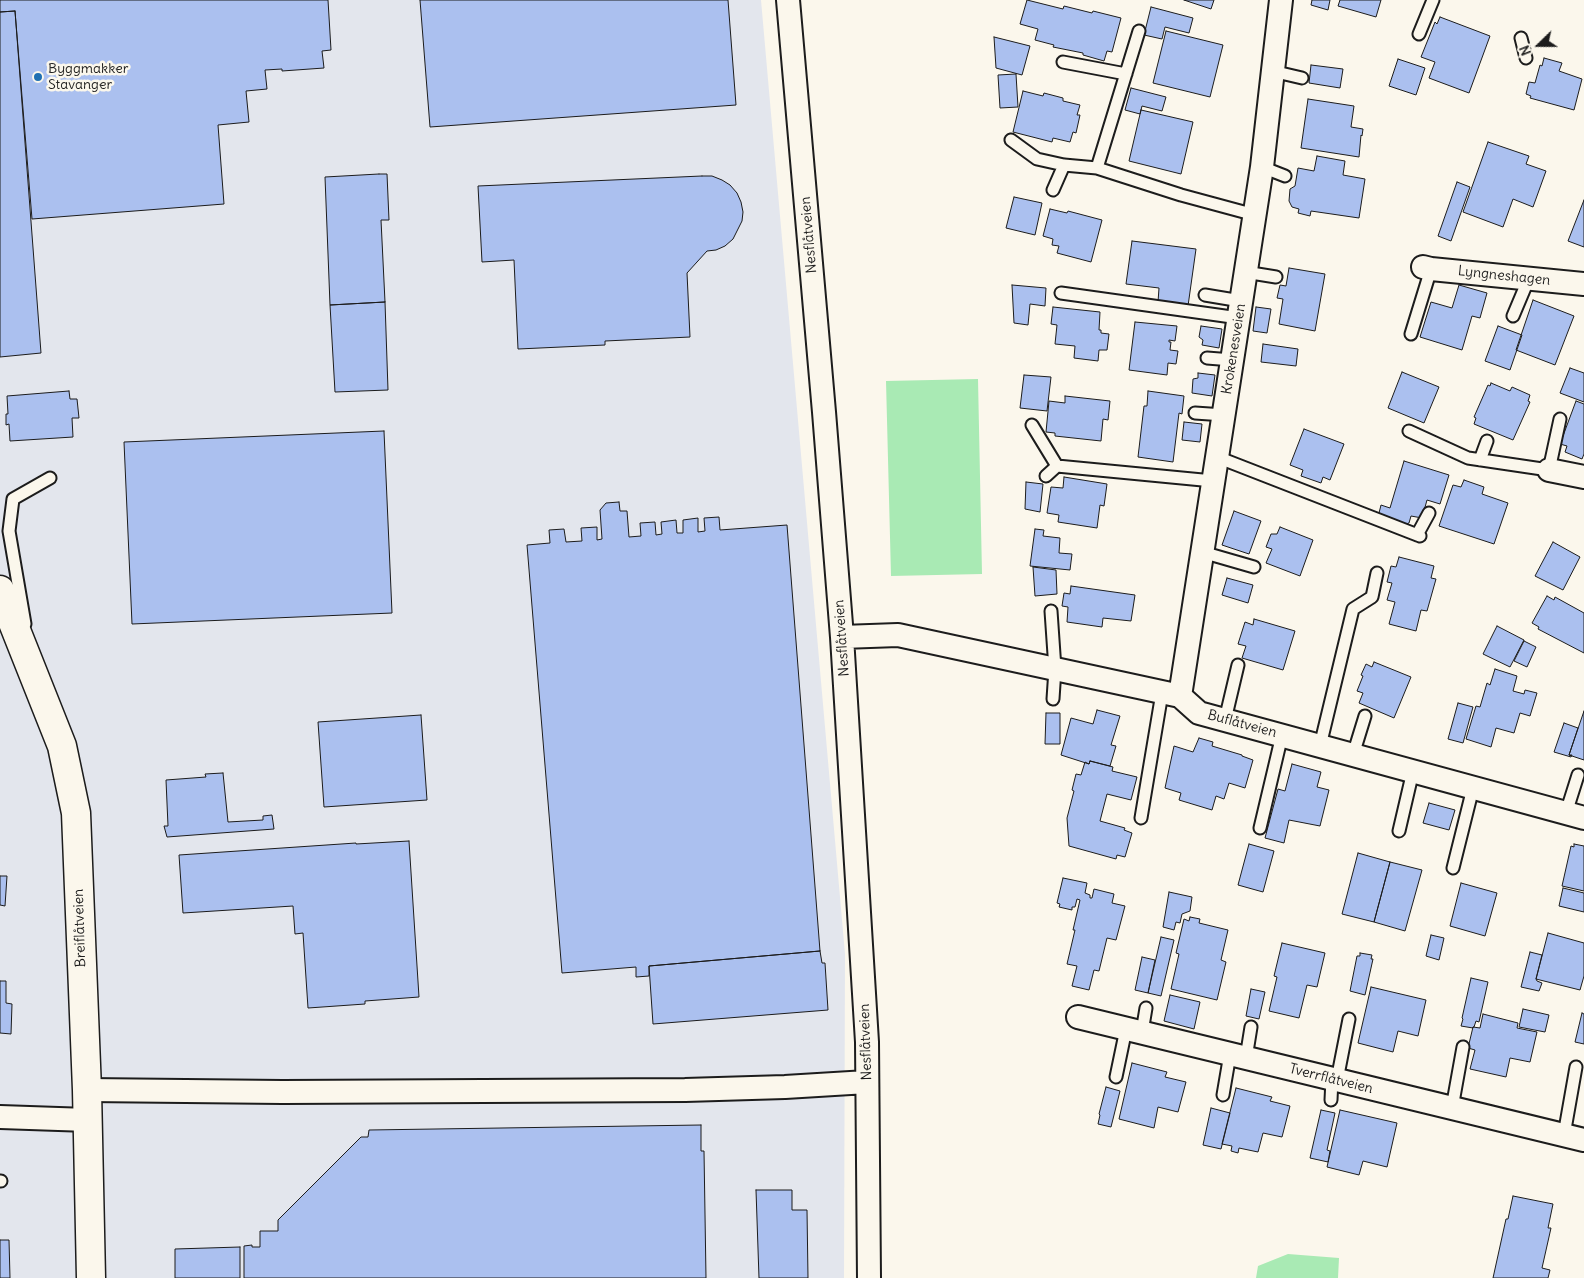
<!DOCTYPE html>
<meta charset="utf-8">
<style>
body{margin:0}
#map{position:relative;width:1584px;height:1278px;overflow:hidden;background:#fbf7ec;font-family:Delius,sans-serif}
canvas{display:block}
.north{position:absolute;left:1514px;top:20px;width:50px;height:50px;-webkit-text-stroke:4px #fbf7ec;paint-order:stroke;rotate:248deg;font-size:14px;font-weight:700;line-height:20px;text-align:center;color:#1c1c1c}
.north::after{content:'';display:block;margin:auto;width:18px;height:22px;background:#1c1c1c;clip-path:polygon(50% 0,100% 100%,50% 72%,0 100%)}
</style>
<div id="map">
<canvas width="1584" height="1278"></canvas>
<div class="north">N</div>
</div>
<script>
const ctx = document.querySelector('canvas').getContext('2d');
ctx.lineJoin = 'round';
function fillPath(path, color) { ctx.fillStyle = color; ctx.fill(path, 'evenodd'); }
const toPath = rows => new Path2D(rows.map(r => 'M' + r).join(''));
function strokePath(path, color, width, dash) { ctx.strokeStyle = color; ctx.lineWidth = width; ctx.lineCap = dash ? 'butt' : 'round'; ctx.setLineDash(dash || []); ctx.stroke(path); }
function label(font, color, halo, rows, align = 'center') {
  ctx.font = font + ' Delius,sans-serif'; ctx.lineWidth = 5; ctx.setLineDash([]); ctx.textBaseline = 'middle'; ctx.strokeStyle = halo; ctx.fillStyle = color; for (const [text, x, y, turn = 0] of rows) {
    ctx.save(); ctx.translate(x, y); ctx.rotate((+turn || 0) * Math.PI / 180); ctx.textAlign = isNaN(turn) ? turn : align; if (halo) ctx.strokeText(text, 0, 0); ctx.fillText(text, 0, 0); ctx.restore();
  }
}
fillPath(toPath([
 [0,0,761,0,845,954,844,1278,0,1278]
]), '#e3e6ed');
fillPath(toPath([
 [978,379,982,574,891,576,886,381],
 [1288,1254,1339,1258,1338,1278,1256,1278,1258,1266]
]), '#a9eab4');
const building = toPath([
 [0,0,328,0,331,50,322,51,324,68,282,71,282,69,265,70,267,89,246,91,249,122,218,125,224,204,32,219,15,11,0,12,0,0],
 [420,0,728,0,736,105,430,127,420,0],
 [1027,0,1063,9,1064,6,1092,13,1093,11,1121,18,1112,52,1107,51,1104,61,1083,55,1083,53,1053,47,1054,45,1035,40,1038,29,1020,24,1027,0],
 [1184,0,1214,0,1211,9,1184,0],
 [1312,0,1330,0,1328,10,1311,5,1312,0],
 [1340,0,1381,0,1376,17,1338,6,1340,0],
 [1151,7,1193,18,1189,33,1165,27,1162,39,1144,35,1151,7],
 [15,11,41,353,0,357,0,12,15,11],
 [1440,17,1490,36,1469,93,1429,78,1435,62,1421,57,1435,22,1437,24,1440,17],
 [1166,31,1223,45,1210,97,1153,83,1166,31],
 [994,37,1030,46,1022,75,996,68,994,37],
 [1544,58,1562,63,1559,71,1582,79,1574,110,1530,98,1531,96,1526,94,1529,82,1535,83,1540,65,1542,66,1544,58],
 [1398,59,1425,68,1416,95,1389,86,1398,59],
 [1311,65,1343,69,1340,88,1309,83,1311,65],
 [1016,74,1018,107,1000,108,998,75,1016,74],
 [1131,88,1166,97,1162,111,1142,106,1140,114,1125,110,1131,88],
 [1023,91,1043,96,1044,93,1063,98,1063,101,1080,105,1077,115,1080,115,1076,133,1073,132,1070,142,1053,138,1052,142,1013,132,1023,91],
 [1308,99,1354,106,1351,127,1363,129,1362,136,1361,135,1359,157,1301,148,1308,99],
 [1141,110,1193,122,1181,174,1129,161,1141,110],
 [1488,142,1529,156,1526,164,1546,171,1533,207,1513,199,1503,227,1463,212,1488,142],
 [1317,156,1345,161,1343,175,1365,179,1359,218,1311,211,1310,216,1298,213,1299,209,1292,207,1289,201,1290,189,1295,186,1298,168,1314,171,1317,156],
 [379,174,387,174,389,220,381,220,385,302,330,305,325,177,379,174],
 [702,176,712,176,722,180,730,185,737,193,741,202,743,212,742,221,733,239,725,246,716,250,707,251,687,273,690,337,605,341,605,345,518,349,514,260,482,262,478,186,702,176],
 [1457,182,1470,187,1451,241,1438,236,1457,182],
 [1014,197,1042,203,1035,235,1006,228,1014,197],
 [1584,200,1584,247,1568,241,1584,200],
 [1050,209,1067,213,1068,211,1102,220,1091,262,1057,253,1059,246,1052,245,1053,239,1043,236,1050,209],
 [1132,241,1196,249,1188,306,1158,302,1159,288,1126,284,1132,241],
 [1289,268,1325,274,1315,331,1279,324,1283,299,1277,298,1280,285,1286,286,1289,268],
 [1012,285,1046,288,1045,306,1030,304,1028,325,1014,323,1012,285],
 [1459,285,1487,293,1480,318,1472,316,1462,350,1420,337,1431,302,1452,308,1459,285],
 [1533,300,1574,316,1555,365,1516,350,1533,300],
 [385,302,388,390,335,392,330,305,385,302],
 [1053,307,1100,312,1099,330,1101,330,1101,333,1109,334,1107,350,1099,350,1098,361,1074,358,1075,346,1055,344,1057,325,1051,324,1053,307],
 [1256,307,1271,309,1267,333,1253,331,1256,307],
 [1135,322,1177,326,1175,341,1169,340,1169,342,1171,342,1170,350,1178,351,1176,364,1168,363,1167,375,1129,370,1135,322],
 [1201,326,1222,329,1219,348,1202,345,1203,340,1199,337,1201,326],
 [1498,326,1522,335,1510,370,1485,361,1498,326],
 [1263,344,1298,349,1296,366,1261,362,1263,344],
 [1570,368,1584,373,1584,402,1560,393,1570,368],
 [1402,372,1439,387,1424,423,1388,408,1402,372],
 [1198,373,1215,375,1212,396,1192,393,1193,379,1198,378,1198,373],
 [1024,375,1051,377,1047,411,1020,408,1024,375],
 [1491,383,1510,391,1512,387,1530,395,1528,401,1530,402,1513,440,1474,424,1476,418,1474,417,1488,385,1490,386,1491,383],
 [69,391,70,399,77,399,79,418,72,418,73,437,10,441,9,424,6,425,6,414,8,414,7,396,69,391],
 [1148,391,1184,396,1182,414,1179,413,1173,462,1138,457,1144,406,1147,406,1148,391],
 [1065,396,1110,401,1108,420,1103,419,1101,441,1055,436,1055,433,1046,432,1049,401,1065,403,1065,396],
 [1576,401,1584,404,1584,454,1582,459,1565,452,1567,446,1560,444,1576,401],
 [1184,422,1202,424,1200,442,1182,440,1184,422],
 [1304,429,1344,444,1330,480,1323,477,1321,483,1301,476,1303,470,1290,465,1304,429],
 [384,431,392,613,132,624,124,442,384,431],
 [1404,461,1449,475,1440,504,1427,500,1422,518,1411,516,1409,523,1406,524,1380,516,1379,513,1381,505,1390,508,1404,461],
 [1064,477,1107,484,1104,506,1100,505,1097,528,1058,522,1059,515,1047,513,1051,487,1063,488,1064,477],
 [1464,480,1484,487,1482,494,1508,503,1494,544,1439,526,1453,485,1461,487,1464,480],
 [1026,482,1043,484,1040,512,1025,509,1026,482],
 [619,502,620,511,627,511,629,537,641,536,640,523,655,522,656,535,662,534,661,522,676,520,677,533,683,533,683,520,698,518,698,532,705,531,704,518,719,517,720,530,787,525,820,951,649,966,649,976,636,977,636,967,562,973,527,545,550,543,549,530,564,529,566,542,582,541,581,528,597,527,597,540,602,539,600,510,606,503,619,502],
 [1234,511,1261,521,1249,554,1222,545,1234,511],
 [1280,527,1313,540,1300,576,1266,563,1272,549,1266,547,1271,534,1277,534,1280,527],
 [1035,529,1044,530,1043,536,1060,538,1059,553,1072,554,1070,570,1030,566,1035,529],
 [1553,542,1580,557,1563,590,1535,576,1553,542],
 [1399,557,1434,566,1431,578,1436,579,1427,611,1421,610,1416,631,1389,624,1395,602,1387,600,1392,583,1387,582,1391,566,1396,567,1399,557],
 [1033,567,1056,570,1057,594,1035,596,1033,567],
 [1227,578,1253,585,1248,603,1222,595,1227,578],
 [1071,586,1135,595,1131,621,1103,618,1102,627,1067,622,1068,607,1062,606,1064,593,1070,594,1071,586],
 [1547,596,1554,600,1555,597,1584,613,1584,653,1538,629,1539,627,1532,623,1547,596],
 [1254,619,1295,631,1283,670,1242,658,1246,646,1238,644,1245,622,1253,625,1254,619],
 [1497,626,1524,640,1510,667,1483,654,1497,626],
 [1524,641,1536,647,1527,667,1514,661,1524,641],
 [1374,662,1411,677,1394,718,1359,703,1363,693,1357,691,1363,676,1361,675,1366,664,1372,667,1374,662],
 [1495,669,1517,676,1513,691,1524,694,1525,690,1537,693,1530,716,1520,713,1514,733,1496,728,1491,747,1466,739,1476,706,1480,707,1487,683,1490,685,1495,669],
 [1458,703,1473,707,1463,743,1448,739,1458,703],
 [1097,710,1120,716,1111,745,1116,746,1110,766,1090,761,1089,764,1061,755,1071,718,1093,724,1097,710],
 [1584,711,1584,760,1569,755,1584,711],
 [1046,713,1060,713,1060,744,1045,744,1046,713],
 [421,715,427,800,324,807,318,722,421,715],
 [1564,723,1578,728,1569,755,1572,755,1571,757,1554,752,1564,723],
 [1199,738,1213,742,1212,746,1242,755,1242,756,1253,760,1245,788,1229,783,1224,799,1216,796,1212,810,1179,800,1181,793,1165,788,1174,746,1193,752,1199,738],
 [1090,761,1113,767,1112,771,1137,777,1131,800,1107,794,1100,821,1125,828,1124,830,1132,833,1125,857,1117,855,1116,859,1069,846,1067,818,1074,791,1072,790,1076,774,1081,775,1085,762,1089,764,1090,761],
 [1292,764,1321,772,1317,787,1329,790,1320,826,1289,820,1284,843,1265,838,1278,789,1285,791,1292,764],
 [223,773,228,822,263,820,263,816,272,815,274,829,167,837,164,826,168,826,166,780,206,777,205,774,223,773],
 [1429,803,1455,810,1449,830,1423,823,1429,803],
 [409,841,419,997,365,1001,365,1004,308,1008,303,933,295,934,293,906,183,913,179,855,356,843,356,844,409,841],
 [1249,844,1274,851,1263,892,1238,885,1249,844],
 [1574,844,1584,846,1584,891,1562,886,1571,846,1574,847,1574,844],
 [1358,853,1390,862,1374,922,1342,914,1358,853],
 [1390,862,1422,870,1405,931,1374,922,1390,862],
 [0,876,7,876,5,906,0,905,0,876],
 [1063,878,1087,883,1085,893,1090,895,1090,898,1092,898,1094,889,1114,894,1112,903,1125,906,1116,940,1107,938,1099,971,1094,970,1089,990,1072,986,1077,966,1067,964,1075,930,1073,930,1080,900,1077,899,1075,907,1072,907,1072,910,1059,907,1060,904,1057,903,1063,878],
 [1461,883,1497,893,1485,936,1450,926,1461,883],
 [1563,888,1584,893,1584,912,1559,906,1563,888],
 [1169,892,1192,897,1190,911,1182,914,1180,923,1176,922,1174,930,1163,927,1169,892],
 [1190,917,1200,919,1199,923,1228,930,1221,960,1226,962,1217,1000,1171,989,1179,954,1176,953,1184,919,1189,921,1190,917],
 [1548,933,1584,943,1584,976,1580,990,1536,979,1548,933],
 [1431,935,1444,938,1439,960,1426,956,1431,935],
 [1161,937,1174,940,1161,996,1148,993,1161,937],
 [1282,943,1325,953,1317,987,1307,985,1299,1018,1269,1011,1277,977,1274,976,1282,943],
 [820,951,822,963,825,963,828,1010,653,1024,649,966,820,951],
 [1530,952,1542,955,1536,979,1537,981,1542,983,1539,991,1521,987,1530,952],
 [1360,953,1372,955,1371,959,1373,959,1365,995,1350,991,1357,956,1360,956,1360,953],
 [1142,957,1155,960,1148,993,1135,990,1142,957],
 [1471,978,1488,982,1479,1022,1476,1021,1474,1027,1473,1027,1473,1028,1461,1026,1463,1019,1462,1018,1471,978],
 [0,981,6,981,6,1003,12,1004,11,1034,0,1033,0,981],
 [1371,987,1426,1000,1418,1036,1398,1031,1393,1052,1358,1043,1371,987],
 [1251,989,1265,992,1259,1019,1246,1016,1251,989],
 [1170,995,1200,1002,1194,1029,1164,1021,1170,995],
 [1523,1009,1549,1015,1545,1032,1519,1027,1523,1009],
 [1582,1013,1584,1014,1584,1044,1575,1042,1582,1013],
 [1483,1014,1518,1023,1517,1028,1537,1032,1530,1062,1510,1058,1506,1077,1470,1069,1475,1050,1468,1048,1473,1027,1480,1028,1483,1014],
 [1132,1063,1167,1072,1165,1077,1186,1082,1178,1112,1158,1107,1154,1128,1119,1119,1132,1063],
 [1106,1087,1120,1091,1111,1127,1098,1124,1100,1115,1099,1114,1106,1087],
 [1236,1088,1272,1097,1270,1101,1290,1106,1282,1137,1263,1133,1258,1152,1239,1148,1238,1153,1231,1151,1232,1146,1222,1144,1236,1088],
 [1211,1108,1230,1113,1221,1149,1203,1145,1211,1108],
 [1321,1110,1335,1113,1327,1150,1330,1151,1328,1162,1310,1158,1321,1110],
 [1340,1110,1397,1123,1387,1167,1363,1161,1359,1175,1327,1167,1340,1110],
 [701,1125,701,1151,704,1151,706,1278,244,1278,244,1246,252,1245,252,1247,260,1247,260,1231,278,1231,278,1220,361,1137,368,1137,369,1130,701,1125],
 [756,1190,792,1190,792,1210,807,1210,808,1278,759,1278,756,1190],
 [1513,1196,1553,1204,1548,1228,1551,1228,1542,1268,1550,1270,1548,1278,1493,1278,1506,1219,1508,1219,1513,1196],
 [0,1240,9,1240,10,1278,0,1278,0,1240],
 [240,1247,240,1278,175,1278,175,1249,240,1247]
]);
fillPath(building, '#abc0ef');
strokePath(building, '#1c1c1c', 1);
const lane = toPath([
 [1419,34,1433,0],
 [1521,38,1526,58],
 [1063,62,1126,74],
 [1272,71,1302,78],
 [1011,140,1037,159,1064,165,1097,168,1181,195,1255,215],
 [1262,167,1285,176],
 [1097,168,1139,31],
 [1053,190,1064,165],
 [1245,272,1276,277],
 [1061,293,1239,318],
 [1205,295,1241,301],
 [1513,316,1529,278],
 [1411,334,1431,269],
 [1207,358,1232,360],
 [1195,413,1224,415],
 [1032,425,1057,466,1213,481],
 [1409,431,1468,458,1549,470,1560,419],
 [1217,457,1420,536],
 [1480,460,1487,441],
 [1046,476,1057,466],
 [1417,535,1429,513],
 [1202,552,1254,567],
 [1051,611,1055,669,1053,699],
 [25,624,9,531,13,499,50,478],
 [1225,720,1238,665],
 [1320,746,1353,609,1372,597,1377,573],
 [1353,755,1365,716],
 [1566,813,1578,775],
 [1141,818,1162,693],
 [1260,828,1282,735],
 [1399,831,1413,771],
 [1453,868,1473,788],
 [1142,1032,1146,1008],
 [1246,1058,1251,1027],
 [1116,1077,1126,1029],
 [1337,1080,1349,1019],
 [1223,1095,1230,1054],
 [1331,1100,1332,1079],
 [1452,1108,1463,1047],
 [1564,1135,1576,1067],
 [0,1181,1,1181]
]);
const street = toPath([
 [788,0,824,412,842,637,867,1042,869,1278],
 [1423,267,1431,269,1584,284],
 [1549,470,1584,477],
 [842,637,898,635,1180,696,1199,713,1584,818],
 [1180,696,1262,167,1281,0],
 [1078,1017,1584,1140],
 [87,1090,283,1092,685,1090,785,1087,867,1082],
 [0,1117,88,1120]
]);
const secondary = toPath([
 [0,590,62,746,76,813,87,1090,91,1278]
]);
strokePath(lane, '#1c1c1c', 15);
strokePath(street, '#1c1c1c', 26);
strokePath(secondary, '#1c1c1c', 31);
strokePath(lane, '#fbf7ec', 11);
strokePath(street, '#fbf7ec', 22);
strokePath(secondary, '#fbf7ec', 28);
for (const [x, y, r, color] of [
 [38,77,5,"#1f6fb2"]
]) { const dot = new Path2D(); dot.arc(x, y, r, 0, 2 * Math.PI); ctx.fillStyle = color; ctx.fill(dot); strokePath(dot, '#fbf7ec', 2); }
label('14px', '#1c1c1c', '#fbf7ec', [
 ["Byggmakker",48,69],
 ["Stavanger",48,85]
], 'left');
label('14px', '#1c1c1c', '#fbf7ec', [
 ["Nesflåtveien",809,235,-95],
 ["Lyngneshagen",1504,276,6],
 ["Krokenesveien",1234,349,-81],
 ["Nesflåtveien",842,638,-94],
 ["Buflåtveien",1242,724,15],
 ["Breiflåtveien",80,928,-92],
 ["Nesflåtveien",866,1042,-92],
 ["Tverrflåtveien",1331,1079,14]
]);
</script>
